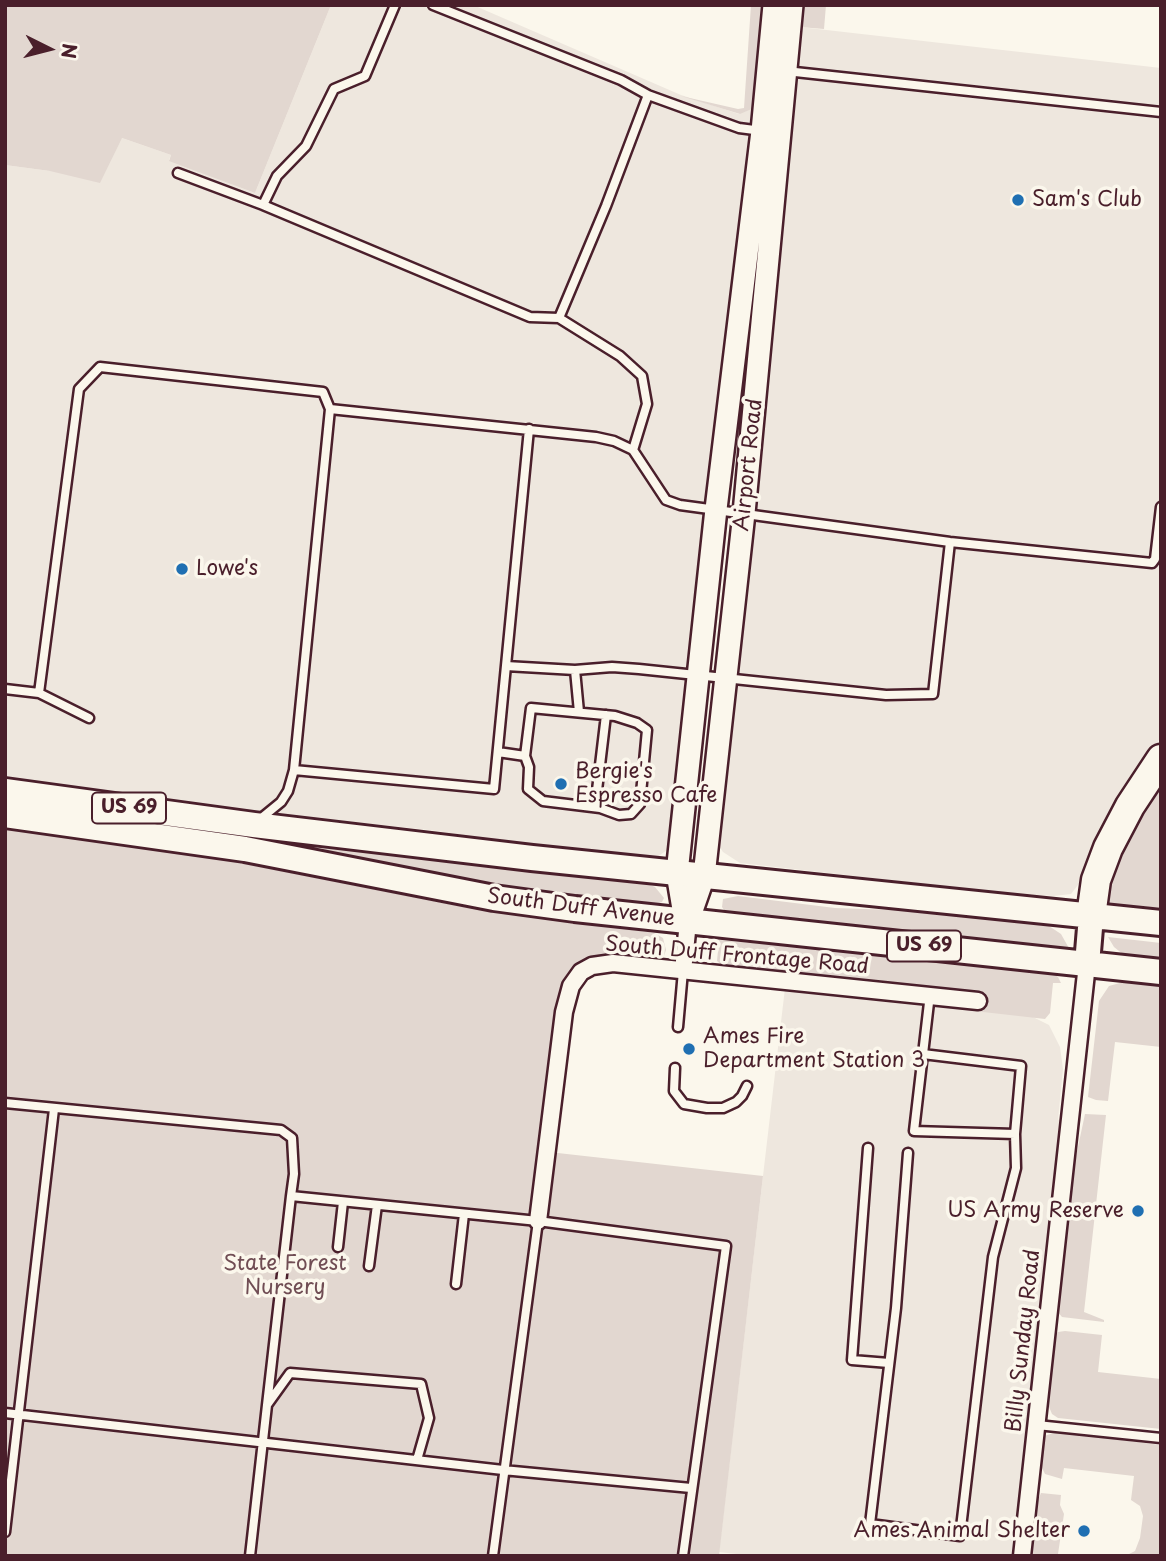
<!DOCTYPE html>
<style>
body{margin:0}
#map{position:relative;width:1166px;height:1561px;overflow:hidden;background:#fbf7ec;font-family:"Playpen Sans",sans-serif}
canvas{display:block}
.frame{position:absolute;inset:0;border:7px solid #4a1f2b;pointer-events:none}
.north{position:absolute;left:14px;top:14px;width:70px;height:70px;-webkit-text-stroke:5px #fbf7ec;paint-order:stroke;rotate:96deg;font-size:19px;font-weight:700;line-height:28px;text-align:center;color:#4a1f2b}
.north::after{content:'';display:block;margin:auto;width:24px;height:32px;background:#4a1f2b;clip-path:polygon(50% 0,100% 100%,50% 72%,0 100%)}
</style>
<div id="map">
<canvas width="1166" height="1561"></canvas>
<div class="frame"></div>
<div class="north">N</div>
</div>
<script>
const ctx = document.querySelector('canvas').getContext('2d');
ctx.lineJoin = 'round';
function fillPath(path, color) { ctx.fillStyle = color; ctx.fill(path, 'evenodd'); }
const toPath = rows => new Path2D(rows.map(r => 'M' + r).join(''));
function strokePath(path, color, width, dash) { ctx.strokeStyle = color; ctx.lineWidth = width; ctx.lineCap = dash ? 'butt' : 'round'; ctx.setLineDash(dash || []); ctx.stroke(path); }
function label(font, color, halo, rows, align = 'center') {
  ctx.font = font + ' "Playpen Sans",sans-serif'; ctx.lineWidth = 7; ctx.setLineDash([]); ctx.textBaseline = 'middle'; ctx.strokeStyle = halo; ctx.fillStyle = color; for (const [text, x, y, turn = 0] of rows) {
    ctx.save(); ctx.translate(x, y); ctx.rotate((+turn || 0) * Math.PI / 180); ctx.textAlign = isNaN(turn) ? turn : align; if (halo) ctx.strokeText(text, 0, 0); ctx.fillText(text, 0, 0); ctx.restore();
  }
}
fillPath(toPath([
 [331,5,473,5,681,95,739,114,753,108,757,95,674,833,667,850,656,858,638,858,490,840,438,831,184,804,5,778,5,165,50,171,122,138,171,155,169,160,255,193],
 [800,27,1161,68,1160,738,1115,811,1087,873,1071,894,1054,896,1004,893,740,863,723,852,719,846,716,832],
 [785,988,940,1003,940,1007,1031,1016,1049,1025,1060,1047,1063,1069,1058,1120,1061,1119,1015,1556,754,1556,719,1552]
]), '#eee7de');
fillPath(toPath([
 [5,5,331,5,255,193,169,161,171,155,122,138,100,183,50,171,5,165],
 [751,5,765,5,757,95,754,108,740,114,681,96,738,109,744,108],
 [803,5,826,5,824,29,800,27],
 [757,247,761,248,743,431,740,431,738,394],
 [1161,778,1161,908,1103,903,1123,838],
 [5,827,180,851,464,907,654,933,663,938,666,950,664,956,659,959,602,955,588,958,576,968,540,1151,763,1176,719,1556,5,1556],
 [235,831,641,881,655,887,664,898,662,902,656,904,488,884,360,863,235,838],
 [738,896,835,908,923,911,1043,922,1061,934,1070,950,744,918,726,913,722,907,723,899],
 [1108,937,1161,943,1161,961,1137,959,1124,955,1114,947],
 [719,940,1047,969,1058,977,1061,983,1053,983,1050,1013,1045,1019,939,1007,940,1003,979,1007,981,993,724,967,717,961],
 [1127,981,1161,981,1161,1047,1115,1042,1108,1101,1096,1100,1088,1097,1099,1001,1109,986],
 [1085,1114,1106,1115,1084,1312,1104,1320,1104,1322,1062,1317,1057,1311,1072,1175],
 [1065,1331,1102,1335,1098,1372,1161,1379,1161,1429,1058,1418,1052,1414,1047,1402,1054,1336,1058,1332],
 [1057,1432,1161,1445,1161,1556,1125,1556,1135,1551,1140,1538,1143,1516,1140,1506,1131,1500,1134,1476,1064,1468,1062,1479,1045,1474,1041,1466,1044,1436],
 [1041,1493,1061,1495,1060,1505,1064,1514,1058,1554,1073,1556,1031,1556,1036,1505]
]), '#e2d7d0');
const lane = toPath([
 [395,5,365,76,334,89,306,146,277,176,263,205,530,317,559,318],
 [433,5,621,80,648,95,739,128,762,131],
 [786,71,1161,112],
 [178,173,263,205],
 [633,450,647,404,642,376,620,356,559,318,606,206,648,95],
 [506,666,575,670,612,667,639,669,886,695,933,694,950,542],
 [575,670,579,712],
 [5,689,39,693,89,718],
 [39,693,79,389,100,367,323,392,330,409],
 [498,752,525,756,529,767,528,789,543,801,600,808,619,815,631,814,640,804,647,730,637,723,615,716,531,708,525,756],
 [294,770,494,789,529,429],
 [595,807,606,715],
 [259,820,281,802,288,791,294,770,330,409,596,437,614,441,633,450,666,500,680,505,950,542,1152,563,1155,559,1161,507],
 [678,1027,683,971],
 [923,1054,1021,1066,1015,1134,914,1131,923,1054,930,994],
 [675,1068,674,1091,684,1104,707,1108,723,1108,736,1102,742,1096,747,1086],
 [5,1103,281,1130,292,1138,294,1174,291,1196],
 [868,1148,852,1360,889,1363],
 [908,1153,896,1308,870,1524,960,1536,993,1257,1016,1168,1015,1134],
 [338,1247,343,1202],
 [369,1266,377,1205],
 [456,1284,464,1214],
 [267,1405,291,1196,538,1221,726,1246,683,1556],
 [5,1413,503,1470,691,1488],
 [1037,1425,1161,1438],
 [5,1532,54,1109],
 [250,1556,267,1405,290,1373,421,1384,429,1418,417,1460],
 [493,1556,538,1221]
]);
const street = toPath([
 [683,971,688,922],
 [538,1221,564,1012,571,986,581,972,592,966,613,963,978,1001],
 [1022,1556,1087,964]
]);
const secondary = toPath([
 [688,922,704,876,744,513,792,5],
 [688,922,683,909,677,873,716,509,762,131,774,5]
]);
const primary = toPath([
 [5,791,254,825,532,858,1161,923],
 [5,815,245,849,494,898,575,909,1161,972],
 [1087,964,1091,916]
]);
const highway = toPath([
 [1091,916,1096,880,1108,848,1130,806,1161,759]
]);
strokePath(lane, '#4a1f2b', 13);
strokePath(street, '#4a1f2b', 21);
strokePath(secondary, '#4a1f2b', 26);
strokePath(primary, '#4a1f2b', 30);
strokePath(highway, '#4a1f2b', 33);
strokePath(lane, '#fbf7ec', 8);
strokePath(street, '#fbf7ec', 16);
strokePath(secondary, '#fbf7ec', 21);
strokePath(primary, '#fbf7ec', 24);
strokePath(highway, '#fbf7ec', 28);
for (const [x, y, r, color] of [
 [1018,200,7,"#1f6fb2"],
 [182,569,7,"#1f6fb2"],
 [561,784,7,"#1f6fb2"],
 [689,1049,7,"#1f6fb2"],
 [1138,1211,7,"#1f6fb2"],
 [1084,1531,7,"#1f6fb2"]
]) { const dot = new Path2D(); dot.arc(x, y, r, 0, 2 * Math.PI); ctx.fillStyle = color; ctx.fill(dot); strokePath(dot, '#fbf7ec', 2.5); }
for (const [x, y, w] of [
 [129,808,74],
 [924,946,74]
]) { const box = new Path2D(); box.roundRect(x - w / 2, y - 15.5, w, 31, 5); ctx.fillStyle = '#fbf7ec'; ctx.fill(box); strokePath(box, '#4a1f2b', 2); }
label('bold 19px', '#4a1f2b', null, [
 ["US 69",129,808],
 ["US 69",924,946]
]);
label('21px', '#4a1f2b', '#fbf7ec', [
 ["Sam's Club",1032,200],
 ["Lowe's",196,569],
 ["Bergie's",575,772],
 ["Espresso Cafe",575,796],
 ["Ames Fire",703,1037],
 ["Department Station 3",703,1061],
 ["US Army Reserve",1124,1211,"right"],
 ["Ames Animal Shelter",1070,1531,"right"]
], 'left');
label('21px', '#4a1f2b', '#fbf7ec', [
 ["Airport Road",749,465,-84],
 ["South Duff Avenue",581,908,7],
 ["South Duff Frontage Road",737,956,5],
 ["Billy Sunday Road",1024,1341,-84]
]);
label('21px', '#704d54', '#fbf7ec', [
 ["State Forest",285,1264],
 ["Nursery",285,1288]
]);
</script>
